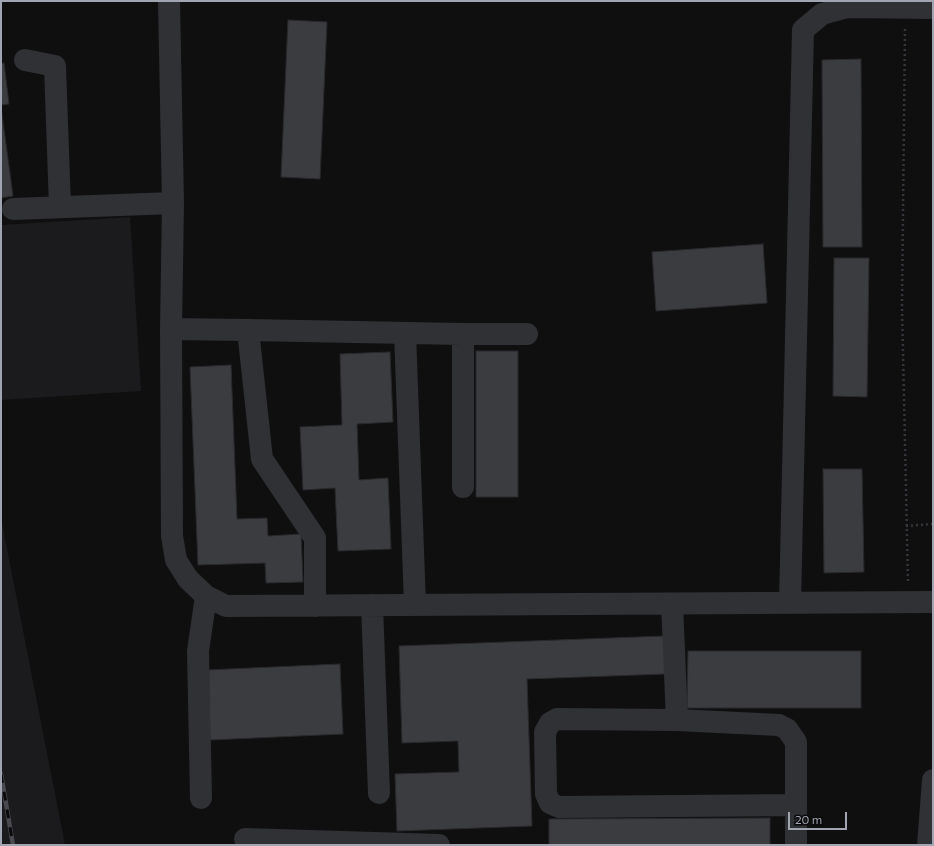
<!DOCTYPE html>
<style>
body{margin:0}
#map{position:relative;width:934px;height:846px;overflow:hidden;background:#0f0f10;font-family:Commissioner,sans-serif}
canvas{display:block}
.frame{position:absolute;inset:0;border:2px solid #a1a4b1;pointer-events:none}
.scale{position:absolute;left:788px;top:812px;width:59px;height:18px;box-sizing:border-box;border:2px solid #a1a4b1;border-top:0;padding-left:5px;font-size:12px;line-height:14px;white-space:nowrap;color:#a1a4b1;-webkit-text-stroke:3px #0a0a0b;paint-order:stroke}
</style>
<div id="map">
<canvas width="934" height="846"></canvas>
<div class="frame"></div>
<div class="scale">20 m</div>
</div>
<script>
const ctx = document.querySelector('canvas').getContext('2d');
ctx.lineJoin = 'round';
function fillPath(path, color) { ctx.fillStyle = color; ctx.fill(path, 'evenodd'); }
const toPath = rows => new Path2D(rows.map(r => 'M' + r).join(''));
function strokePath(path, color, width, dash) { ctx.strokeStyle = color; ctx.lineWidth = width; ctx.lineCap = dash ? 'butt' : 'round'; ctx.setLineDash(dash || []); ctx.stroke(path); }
fillPath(toPath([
 [130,217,141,391,1,400,1,225],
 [1,518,65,845,1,845]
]), '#1b1b1d');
const building = toPath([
 [288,20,327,22,320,179,281,177,288,20],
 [861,59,862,247,823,247,822,60,861,59],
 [4,63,9,104,1,105,1,64,4,63],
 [1,107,13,196,1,198,1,107],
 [763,244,767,303,656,311,652,252,763,244],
 [834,258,869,258,867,397,833,396,834,258],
 [476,351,518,351,518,497,476,497,476,351],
 [390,352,393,422,357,424,359,480,388,478,391,549,338,551,335,488,303,490,300,427,342,425,340,354,390,352],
 [231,365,237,519,267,518,268,536,301,534,303,582,266,583,265,563,198,565,190,367,231,365],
 [823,469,862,469,864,572,824,573,823,469],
 [664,636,665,674,527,679,532,826,397,831,395,774,459,772,458,741,402,743,399,646,664,636],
 [688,651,861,651,861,708,687,708,688,651],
 [340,664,343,734,210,740,207,670,340,664],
 [770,818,770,845,549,845,549,819,770,818]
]);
fillPath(building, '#3b3c40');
strokePath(building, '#2a292c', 1);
strokePath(toPath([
 [905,29,902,305,908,582],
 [906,526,933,524]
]), '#36373c', 2.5, [2, 3]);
strokePath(toPath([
 [169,1,173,203,171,329,172,536,176,560,188,579,206,596,226,606,933,602],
 [25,60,55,66,60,207],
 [13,209,173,203],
 [171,329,248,330,262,459,315,538,315,606],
 [248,330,463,334],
 [405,333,415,605],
 [463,487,463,334,527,334],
 [790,603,803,30,822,14,848,7,933,8],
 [672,604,677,720,779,725,787,729,796,742,796,845],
 [372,605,379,793],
 [677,720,557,719,550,723,545,732,546,794,550,803,559,807,796,805],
 [201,798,198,651,206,596],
 [245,839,439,845],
 [928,845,933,780]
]), '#303135', 22);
const rail = toPath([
 [1,774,13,845]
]);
strokePath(rail, '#494a50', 4.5);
strokePath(rail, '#0a0a0b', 3, [9]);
</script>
